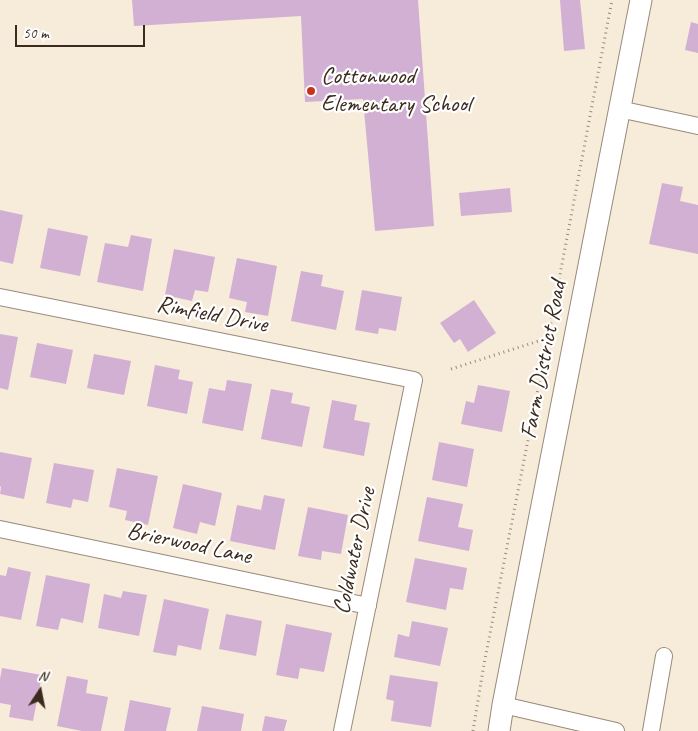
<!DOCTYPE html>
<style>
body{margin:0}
#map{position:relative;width:698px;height:731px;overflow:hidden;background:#f7ebd9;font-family:Caveat,sans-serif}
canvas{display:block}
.north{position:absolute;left:15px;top:666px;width:50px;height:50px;-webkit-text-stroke:4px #fff;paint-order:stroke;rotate:11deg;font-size:14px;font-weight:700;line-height:20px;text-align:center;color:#3b2a1e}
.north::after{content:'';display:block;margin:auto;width:18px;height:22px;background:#3b2a1e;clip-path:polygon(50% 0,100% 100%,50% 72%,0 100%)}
.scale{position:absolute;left:15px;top:25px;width:130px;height:22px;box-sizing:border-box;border:2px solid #3b2a1e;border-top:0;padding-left:6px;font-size:15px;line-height:18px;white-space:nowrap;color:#3b2a1e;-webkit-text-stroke:4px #fff;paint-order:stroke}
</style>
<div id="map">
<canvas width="698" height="731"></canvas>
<div class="north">N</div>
<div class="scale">50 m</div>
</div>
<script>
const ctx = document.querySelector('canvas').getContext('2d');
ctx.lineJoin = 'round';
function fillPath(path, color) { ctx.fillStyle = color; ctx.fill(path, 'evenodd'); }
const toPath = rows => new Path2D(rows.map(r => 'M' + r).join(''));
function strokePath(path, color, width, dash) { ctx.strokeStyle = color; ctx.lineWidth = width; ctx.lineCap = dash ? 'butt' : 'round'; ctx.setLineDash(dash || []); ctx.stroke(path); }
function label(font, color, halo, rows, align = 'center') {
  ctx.font = font + ' Caveat,sans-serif'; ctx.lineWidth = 4.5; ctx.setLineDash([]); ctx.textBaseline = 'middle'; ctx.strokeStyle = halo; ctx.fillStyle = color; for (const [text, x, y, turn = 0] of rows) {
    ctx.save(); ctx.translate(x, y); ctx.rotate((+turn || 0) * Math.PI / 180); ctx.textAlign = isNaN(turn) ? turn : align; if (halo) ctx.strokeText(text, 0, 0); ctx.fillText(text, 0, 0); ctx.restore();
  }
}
fillPath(toPath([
 [132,0,418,0,434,226,375,231,363,99,305,102,301,16,134,26],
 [560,0,580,0,585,49,564,51],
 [691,22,698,24,698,53,685,50],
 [662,183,683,187,680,201,698,205,698,254,649,244],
 [510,188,512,212,461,216,459,193],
 [0,210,23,215,13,264,0,261],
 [48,228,88,236,80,276,40,268],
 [131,235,152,239,143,291,97,282,105,243,128,247],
 [174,249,215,257,208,292,195,290,192,301,165,295],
 [237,258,277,266,268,316,245,312,247,302,229,298],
 [301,271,323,275,321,286,344,291,336,330,291,321],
 [362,290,402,297,396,331,379,328,378,334,355,330],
 [474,300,496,333,468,352,460,339,454,343,440,323],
 [0,334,18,337,8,390,0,388],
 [37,343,73,350,66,384,30,377],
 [94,354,131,361,124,395,87,388],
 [155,365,180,370,178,379,193,382,187,414,147,406],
 [227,380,252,384,243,431,202,423,209,388,225,391],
 [478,385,510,391,502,432,461,424,466,401,474,403],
 [271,389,293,393,291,403,310,407,302,447,261,439],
 [332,400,357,405,354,420,370,423,364,456,323,448],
 [439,442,474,449,467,487,432,480],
 [0,452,32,458,24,499,0,494,1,487,0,486],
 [54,463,94,470,88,502,73,499,71,508,46,503],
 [117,468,158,476,148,525,125,520,127,511,109,507],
 [183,484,222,493,215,526,200,522,197,534,173,528],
 [264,495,285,499,275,550,230,541,237,505,261,510],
 [427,497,463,504,458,527,473,530,469,551,418,541],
 [308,507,348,515,341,554,322,551,321,560,298,556],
 [415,558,467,568,463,590,450,588,446,610,406,602],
 [8,567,31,572,21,620,0,616,0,575,6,576],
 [46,575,90,584,83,623,61,618,58,630,36,626],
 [123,591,147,595,139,636,98,628,104,594,121,598],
 [164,599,209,609,201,650,178,645,176,656,153,652],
 [226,614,262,621,256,656,219,649],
 [412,621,448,628,440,666,394,657,398,634,409,637],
 [286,624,332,633,324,672,300,668,298,679,276,675],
 [2,668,42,675,33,721,9,717,11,705,0,703,0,679],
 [390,675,438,682,431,727,391,721,394,701,386,699],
 [67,676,88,680,86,693,108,697,101,731,82,731,57,726],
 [130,700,171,708,166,731,124,731],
 [202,706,244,714,241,731,197,731],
 [265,716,287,720,284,731,262,731]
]), '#d2b0d4');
const minor = toPath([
 [619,109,698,126],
 [0,297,414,380,342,731],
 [0,529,368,606],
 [503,705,616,731],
 [651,731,664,656]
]);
const tertiary = toPath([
 [499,731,503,705,518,628,641,0]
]);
strokePath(minor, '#998a7c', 18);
strokePath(tertiary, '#998a7c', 23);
strokePath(toPath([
 [451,369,548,338],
 [473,731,484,664,548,338,612,0]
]), '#998a7c', 3, [1, 4]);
strokePath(minor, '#fff', 16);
strokePath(tertiary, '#fff', 21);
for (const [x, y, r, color] of [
 [311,91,5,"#c8321e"]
]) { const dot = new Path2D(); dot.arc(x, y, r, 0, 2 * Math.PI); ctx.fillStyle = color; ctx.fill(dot); strokePath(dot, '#fff', 2); }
label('24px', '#3b2a1e', '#fff', [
 ["Cottonwood",321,77],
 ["Elementary School",321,105]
], 'left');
label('24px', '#3b2a1e', '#fff', [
 ["Rimfield Drive",212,315,11],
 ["Farm District Road",544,360,-79],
 ["Brierwood Lane",189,544,12],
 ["Coldwater Drive",355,551,-78]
]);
</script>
